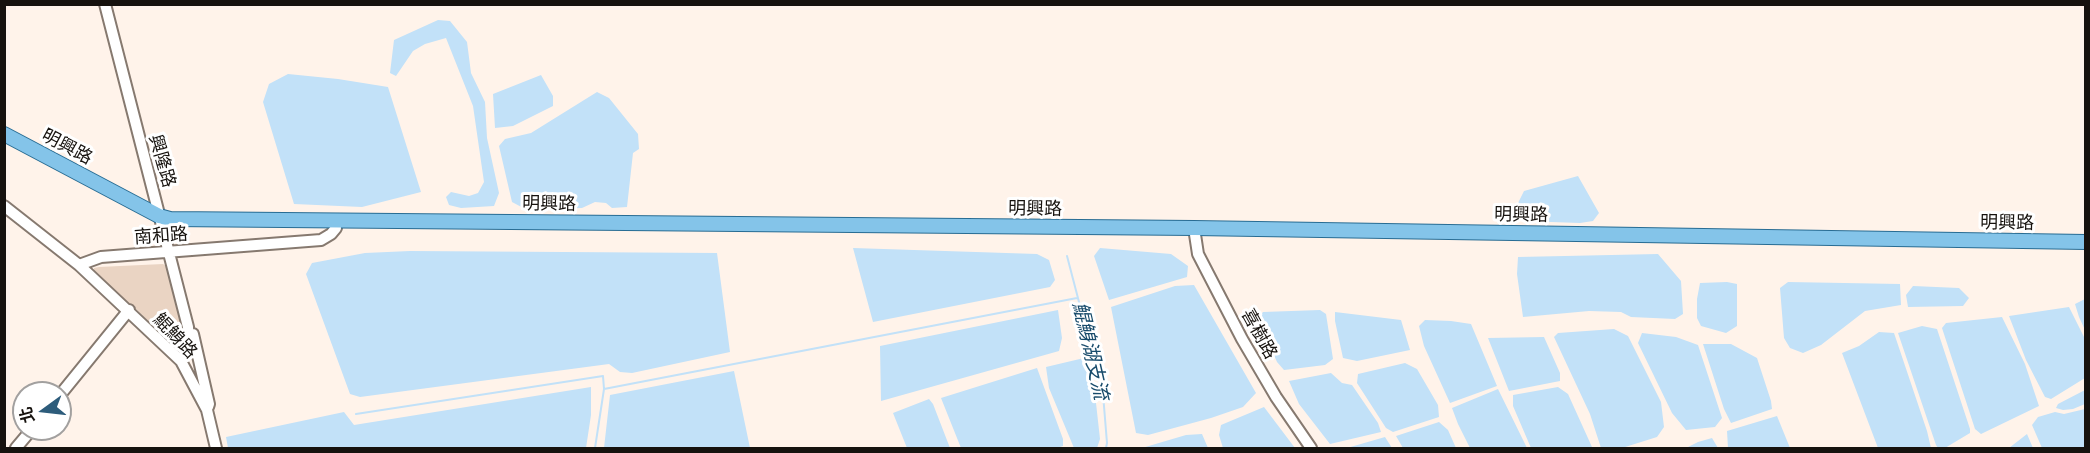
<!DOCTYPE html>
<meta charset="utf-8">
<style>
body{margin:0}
#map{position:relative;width:2090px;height:453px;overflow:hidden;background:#fff3ea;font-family:Mulish,"Noto Sans TC",sans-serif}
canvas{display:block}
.frame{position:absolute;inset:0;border:6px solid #16120e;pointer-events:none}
.north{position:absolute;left:12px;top:381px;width:60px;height:60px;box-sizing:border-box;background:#fff;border:2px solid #a2a09f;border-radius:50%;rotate:255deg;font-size:16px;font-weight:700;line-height:24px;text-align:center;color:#16120e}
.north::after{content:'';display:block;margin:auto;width:21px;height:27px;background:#2d5c7b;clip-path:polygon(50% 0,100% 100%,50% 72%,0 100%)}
</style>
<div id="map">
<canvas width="2090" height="453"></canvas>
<div class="frame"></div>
<div class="north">北</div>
</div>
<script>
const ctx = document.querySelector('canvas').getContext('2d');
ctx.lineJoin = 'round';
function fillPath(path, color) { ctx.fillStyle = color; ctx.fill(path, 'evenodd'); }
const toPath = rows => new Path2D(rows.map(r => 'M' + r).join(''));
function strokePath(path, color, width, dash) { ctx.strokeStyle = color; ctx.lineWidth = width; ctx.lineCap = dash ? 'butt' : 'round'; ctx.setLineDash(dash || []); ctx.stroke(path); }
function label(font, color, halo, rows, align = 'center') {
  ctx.font = font + ' Mulish,"Noto Sans TC",sans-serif'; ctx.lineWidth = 6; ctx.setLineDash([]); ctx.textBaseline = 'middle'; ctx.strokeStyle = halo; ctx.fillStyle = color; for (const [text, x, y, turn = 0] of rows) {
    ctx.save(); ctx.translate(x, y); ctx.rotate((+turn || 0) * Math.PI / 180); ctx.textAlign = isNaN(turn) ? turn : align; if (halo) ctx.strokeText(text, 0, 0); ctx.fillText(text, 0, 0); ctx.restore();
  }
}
fillPath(toPath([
 [163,264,166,266,187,347,179,351,137,310,100,278,94,271,94,268,99,267]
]), '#ead4c3');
fillPath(toPath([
 [438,20,450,21,467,42,471,73,485,102,487,138,499,193,494,206,461,208,449,205,446,197,451,192,469,196,478,193,484,182,473,106,446,38,425,44,413,51,396,76,390,73,394,40],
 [288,74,338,79,388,87,421,192,362,207,294,204,263,102,269,84],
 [541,75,553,96,553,106,513,126,495,128,493,94],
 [597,92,609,98,638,134,639,149,633,153,627,207,612,208,606,203,595,202,582,208,527,210,512,202,499,146,505,139,531,133],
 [1578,176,1599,213,1593,221,1580,223,1522,221,1517,211,1518,203,1524,191],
 [853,248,1037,254,1049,260,1055,280,1050,287,873,322],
 [1100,248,1171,254,1188,266,1187,277,1109,300,1094,256],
 [410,251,717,253,730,352,632,373,620,372,609,364,360,397,350,394,306,274,312,263,365,253],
 [1658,254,1681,281,1683,314,1675,319,1631,317,1621,312,1589,311,1523,317,1517,274,1518,257],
 [1727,282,1737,284,1737,326,1726,333,1701,326,1697,318,1697,299,1700,283],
 [1788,282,1900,284,1901,305,1865,311,1821,345,1803,353,1790,348,1784,338,1780,288],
 [1194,285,1256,393,1243,407,1211,418,1148,435,1136,433,1111,307,1175,286],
 [1913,286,1959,288,1969,298,1963,306,1908,307,1906,295],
 [2085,299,2085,330,2079,317,2075,304],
 [2069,307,2085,339,2085,378,2051,399,2045,397,2026,360,2009,316],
 [1058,310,1062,338,1059,351,881,401,880,346],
 [1320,310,1326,314,1333,359,1325,365,1284,370,1277,362,1258,319,1263,312],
 [1335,312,1401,320,1410,350,1357,361,1343,358,1335,321],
 [2002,317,2025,364,2039,406,1981,434,1975,429,1942,328,1946,323],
 [1425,320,1451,321,1471,324,1497,386,1450,403,1424,346,1419,326],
 [1922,326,1937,329,1970,429,1970,433,1945,448,1938,448,1936,445,1898,333],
 [1614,329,1628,336,1661,402,1664,427,1657,437,1622,448,1601,448,1590,414,1554,337,1558,333],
 [1879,332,1894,333,1927,431,1931,448,1878,448,1842,353,1859,346],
 [1642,333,1676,337,1698,345,1722,418,1715,427,1686,430,1672,413,1638,343],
 [1544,337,1560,373,1560,381,1509,391,1488,338],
 [1703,344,1731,344,1757,358,1771,401,1772,409,1731,423,1724,409],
 [1084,358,1092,367,1100,439,1097,448,1074,448,1049,388,1046,367],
 [1405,363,1417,369,1438,405,1439,417,1393,432,1386,428,1357,383,1358,374],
 [1037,368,1063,439,1063,446,1057,448,961,448,941,398],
 [734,371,750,448,604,448,610,395],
 [1331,373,1342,383,1352,385,1378,423,1381,432,1330,444,1299,404,1289,381],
 [591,387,591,415,586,448,228,448,226,437,344,412,354,425],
 [1558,387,1568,394,1592,447,1591,448,1531,448,1513,406,1513,395],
 [1498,389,1527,448,1470,448,1458,424,1452,408],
 [2085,390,2085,404,2073,409,2063,410,2056,408,2058,404],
 [929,399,933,404,950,448,907,448,893,413],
 [1264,407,1295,448,1223,448,1219,435,1221,425],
 [2085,409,2085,448,2042,448,2032,425,2038,417,2055,412,2064,414],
 [1777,416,1790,448,1728,448,1727,431],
 [1439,422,1448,430,1456,448,1403,448,1396,436],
 [1202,434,1208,448,1142,448,1186,435],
 [2027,434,2033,448,2009,448],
 [1385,437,1392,448,1347,448],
 [1712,438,1718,448,1686,448,1698,442]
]), '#c2e1f8');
strokePath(toPath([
 [1067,256,1103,394,1107,443,1106,448],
 [604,389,1077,298],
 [356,414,603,376,604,389,595,448]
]), '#c2e1f8', 2);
const minor = toPath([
 [105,4,188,327,189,345,181,361],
 [4,206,79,265,181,361,207,410,216,448],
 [1194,228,1198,254,1242,339,1276,397,1311,448],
 [79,265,101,257,321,240,331,234,336,228],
 [193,334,209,404,208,407],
 [60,395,129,310],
 [16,448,32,429]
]);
const major = toPath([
 [4,134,159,216,170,219,1194,228,2086,242]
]);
strokePath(minor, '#86796f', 14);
strokePath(major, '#286c93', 16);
strokePath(minor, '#fff', 10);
strokePath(major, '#84c4e9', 14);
label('18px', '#16120e', '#fff', [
 ["明興路",67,147,28],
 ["興隆路",162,161,74],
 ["明興路",549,204,1],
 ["明興路",1035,209,1],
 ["明興路",1521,215,1],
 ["明興路",2007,223,1],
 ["南和路",161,236,-4],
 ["喜樹路",1259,334,61],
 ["鯤鯓路",175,336,47]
]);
label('italic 20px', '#184b6b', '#fff', [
 ["鯤鯓湖支流",1090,351,77]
]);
</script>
